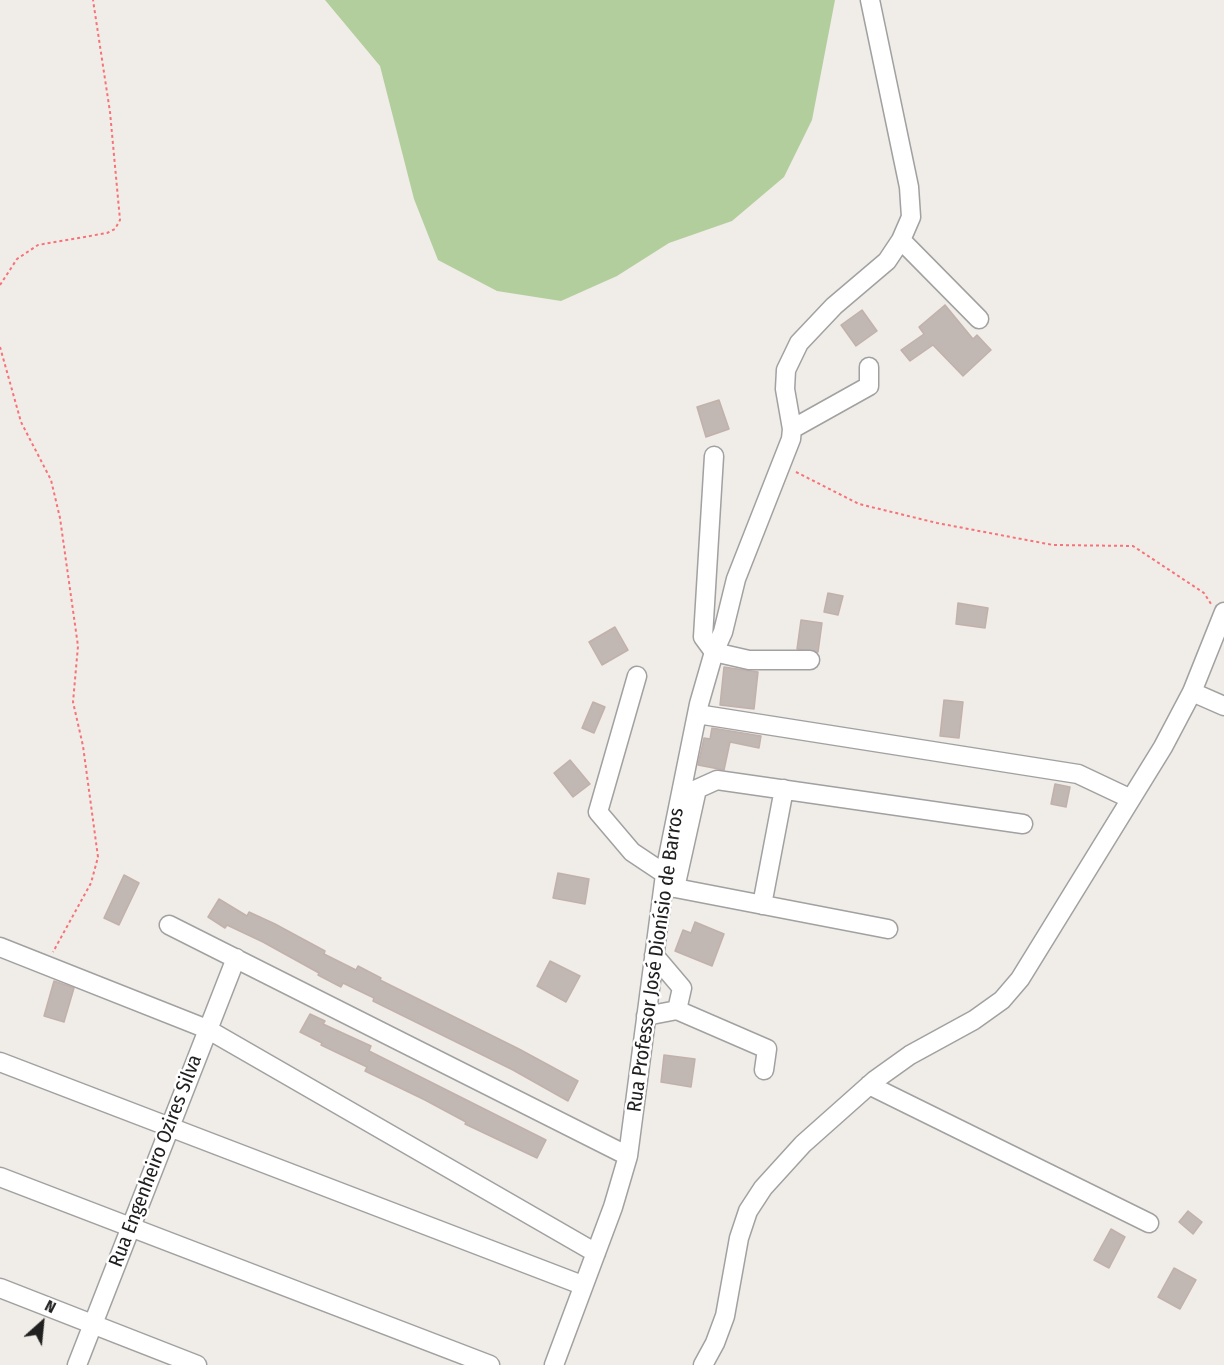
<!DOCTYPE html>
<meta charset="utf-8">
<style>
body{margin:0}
#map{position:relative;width:1224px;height:1365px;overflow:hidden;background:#f0ece7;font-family:"Fira Sans Condensed",sans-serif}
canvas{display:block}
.north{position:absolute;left:12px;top:1293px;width:60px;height:60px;-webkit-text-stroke:4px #fff;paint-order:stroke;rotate:27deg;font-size:16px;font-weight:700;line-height:24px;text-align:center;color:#202020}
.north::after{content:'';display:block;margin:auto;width:21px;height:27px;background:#202020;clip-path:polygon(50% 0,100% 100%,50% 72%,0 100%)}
</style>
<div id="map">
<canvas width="1224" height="1365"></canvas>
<div class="north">N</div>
</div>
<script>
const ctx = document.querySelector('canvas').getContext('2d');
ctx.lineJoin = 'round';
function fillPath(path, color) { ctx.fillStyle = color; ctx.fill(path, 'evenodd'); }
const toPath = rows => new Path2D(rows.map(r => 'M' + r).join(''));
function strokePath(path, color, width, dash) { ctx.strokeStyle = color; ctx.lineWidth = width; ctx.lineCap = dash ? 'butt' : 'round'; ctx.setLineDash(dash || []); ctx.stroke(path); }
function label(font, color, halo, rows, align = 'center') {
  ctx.font = font + ' "Fira Sans Condensed",sans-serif'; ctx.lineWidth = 5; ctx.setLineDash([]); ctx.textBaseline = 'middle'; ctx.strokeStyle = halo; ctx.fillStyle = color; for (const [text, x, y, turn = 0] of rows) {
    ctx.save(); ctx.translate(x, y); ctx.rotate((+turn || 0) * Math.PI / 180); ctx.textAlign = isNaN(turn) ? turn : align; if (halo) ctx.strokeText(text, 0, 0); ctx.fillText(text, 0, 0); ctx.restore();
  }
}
fillPath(toPath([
 [325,0,835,0,812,120,784,177,732,221,669,243,617,276,561,301,497,291,438,260,414,199,380,66]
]), '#b3ce9d');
const building = toPath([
 [945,305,973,339,977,335,991,350,963,376,933,345,910,361,901,350,924,334,919,327,945,305],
 [862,310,877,331,856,346,841,325,862,310],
 [719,400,729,429,706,437,697,407,719,400],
 [828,593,843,596,838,615,824,612,828,593],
 [958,603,988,608,985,628,956,624,958,603],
 [801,620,822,623,818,652,797,649,801,620],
 [615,627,628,650,602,665,589,642,615,627],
 [724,667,758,672,754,709,720,705,724,667],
 [944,700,963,702,959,738,940,736,944,700],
 [593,702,605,707,594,733,582,728,593,702],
 [712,728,761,736,759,748,730,742,724,770,698,765,704,738,710,739,712,728],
 [570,760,590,784,573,797,554,773,570,760],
 [1055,784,1070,787,1066,807,1051,804,1055,784],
 [558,873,589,879,585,904,553,898,558,873],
 [124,875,139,883,119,925,104,918,124,875],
 [219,899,247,916,249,912,275,924,325,951,324,954,356,970,358,966,381,978,380,980,519,1049,578,1081,568,1101,513,1070,373,1001,374,998,343,983,341,987,318,975,319,973,263,942,227,925,225,928,208,917,219,899],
 [695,922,724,934,712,966,675,951,683,930,691,933,695,922],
 [550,961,580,976,566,1002,537,986,550,961],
 [54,981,74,988,64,1022,44,1016,54,981],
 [310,1014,325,1021,323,1024,371,1046,369,1051,546,1140,537,1158,465,1124,466,1122,425,1100,365,1071,367,1067,321,1045,322,1043,300,1032,310,1014],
 [664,1055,695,1059,691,1087,661,1082,664,1055],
 [1188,1211,1202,1222,1193,1234,1179,1222,1188,1211],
 [1111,1229,1125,1237,1109,1268,1094,1260,1111,1229],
 [1174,1268,1196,1280,1180,1309,1158,1297,1174,1268]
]);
fillPath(building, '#c1b7b3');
strokePath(building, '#c2b1aa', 1.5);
const minor = toPath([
 [901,240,979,319],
 [792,429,869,386,869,367],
 [714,456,703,637,714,652,749,660,810,660],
 [637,676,598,812,632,852,665,874],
 [1192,692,1224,706],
 [697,714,1078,774,1131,799],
 [665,886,888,929],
 [675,888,697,789,717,780,1023,824],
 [762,905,784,789],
 [169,925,628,1156],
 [0,947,207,1029,596,1253],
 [654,955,682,988,677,1010],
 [646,1016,677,1010,767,1049,764,1070],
 [0,1062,582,1285],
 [869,1085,1149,1223],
 [0,1177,490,1365],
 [0,1288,197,1365],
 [77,1365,236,958],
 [554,1365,613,1207,628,1156,666,867,699,704,714,652,723,632,736,579,791,439,792,429,785,389,786,370,799,343,834,306,887,261,901,240,911,217,909,187,870,0],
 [703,1365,715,1343,725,1316,739,1238,748,1211,763,1188,803,1144,875,1080,910,1055,974,1020,1002,1000,1020,979,1163,747,1192,692,1224,612]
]);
strokePath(minor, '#a1a1a1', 21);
strokePath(toPath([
 [0,285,17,259,38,245,107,233,115,229,120,220,110,112,93,0],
 [0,347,21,422,51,480,60,518,78,646,73,702,83,746,98,857,91,883,53,952],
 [796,472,859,504,937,523,1053,545,1133,546,1204,593,1211,604]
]), '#f57379', 2, [3, 3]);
strokePath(minor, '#fff', 18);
label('20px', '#202020', '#fff', [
 ["Rua Professor José Dionísio de Barros",656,960,-82],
 ["Rua Engenheiro Ozires Silva",156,1161,-69]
]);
</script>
